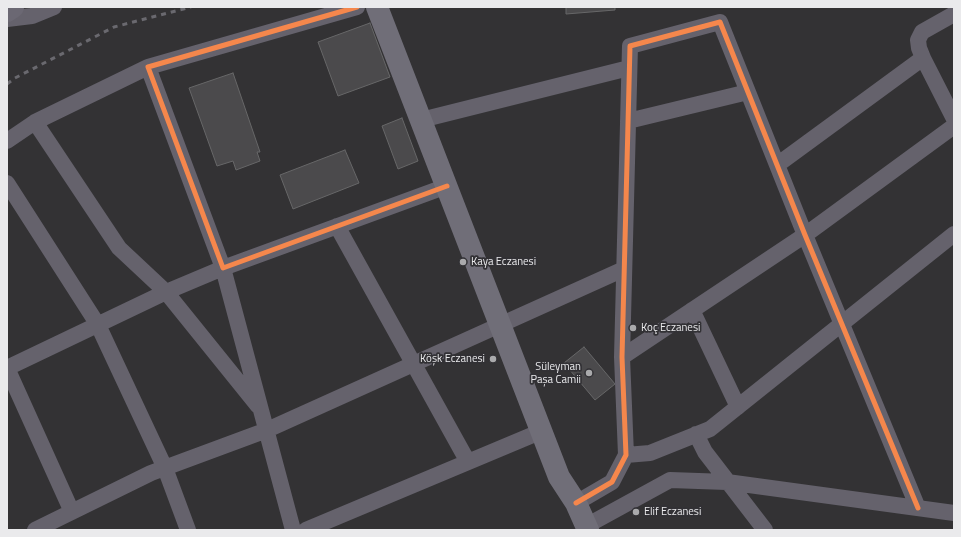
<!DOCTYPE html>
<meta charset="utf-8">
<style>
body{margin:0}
#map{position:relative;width:961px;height:537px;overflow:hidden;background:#333234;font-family:"Titillium Web",sans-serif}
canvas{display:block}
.frame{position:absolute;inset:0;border:8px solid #eaeaec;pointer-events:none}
</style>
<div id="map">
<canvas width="961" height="537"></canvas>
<div class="frame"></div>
</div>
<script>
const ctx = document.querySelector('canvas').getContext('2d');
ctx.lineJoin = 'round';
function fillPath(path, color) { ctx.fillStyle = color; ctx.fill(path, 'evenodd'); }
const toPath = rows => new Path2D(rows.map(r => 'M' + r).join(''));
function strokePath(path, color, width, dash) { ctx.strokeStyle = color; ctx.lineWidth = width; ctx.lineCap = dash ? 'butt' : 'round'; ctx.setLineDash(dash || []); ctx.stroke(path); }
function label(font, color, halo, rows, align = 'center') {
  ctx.font = font + ' "Titillium Web",sans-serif'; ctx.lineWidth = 3.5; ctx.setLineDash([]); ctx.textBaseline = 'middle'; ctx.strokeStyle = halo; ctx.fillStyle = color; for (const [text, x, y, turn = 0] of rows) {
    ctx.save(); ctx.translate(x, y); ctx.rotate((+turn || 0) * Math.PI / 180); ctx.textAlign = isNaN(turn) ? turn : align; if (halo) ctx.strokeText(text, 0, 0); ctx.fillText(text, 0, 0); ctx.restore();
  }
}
const building = toPath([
 [566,7,615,7,615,10,566,14,566,7],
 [370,23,390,77,338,96,318,42,370,23],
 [233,73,260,152,257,152,260,161,236,170,233,161,217,166,189,88,233,73],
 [402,118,418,161,398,169,382,126,402,118],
 [345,150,359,183,293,209,280,175,345,150],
 [584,347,615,384,595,400,564,363,584,347]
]);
fillPath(building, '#4b4a4c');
strokePath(building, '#676768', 1);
strokePath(toPath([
 [357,7,148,67,223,268,447,186],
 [7,19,32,16,54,7],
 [923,58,919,48,918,40,922,32,954,14],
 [421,120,629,68],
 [628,121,748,92],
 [35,122,119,248,166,292,258,406],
 [7,141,35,122,148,67],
 [777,165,923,58,954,119],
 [7,183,98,325,165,468,188,530],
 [337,226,468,462],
 [692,310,738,407],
 [622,357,805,235,954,126],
 [7,368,166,292,223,268,293,530],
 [7,368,72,512],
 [696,434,705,452,765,530],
 [626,455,650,453,710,429,954,234],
 [576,503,612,482,626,455,622,357,630,46,720,22,805,235,918,508],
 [586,526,670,480,727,482,954,513],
 [35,530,151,473,267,430,624,269],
 [306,530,542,431]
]), '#65626c', 16);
strokePath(toPath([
 [377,7,559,477,576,503,588,530]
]), '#706e78', 22);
strokePath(toPath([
 [7,11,13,7]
]), '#6b6873', 22);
strokePath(toPath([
 [7,84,15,78,114,27,191,7]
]), '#6a696f', 3, [5, 5]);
strokePath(toPath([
 [357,7,148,67,223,268,447,186],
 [576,503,612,482,626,455,622,357,630,46,720,22,805,235,918,508]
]), '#f5874c', 5);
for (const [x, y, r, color] of [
 [463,262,4,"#aaaaac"],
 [633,328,4,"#aaaaac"],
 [493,359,4,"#aaaaac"],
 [589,373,4,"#aaaaac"],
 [636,512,4,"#aaaaac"]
]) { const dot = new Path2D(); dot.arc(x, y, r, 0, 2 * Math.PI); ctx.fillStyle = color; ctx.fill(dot); strokePath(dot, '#323135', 1.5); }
label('11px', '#eaeaec', '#323135', [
 ["Kaya Eczanesi",471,262],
 ["Koç Eczanesi",641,328],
 ["Köşk Eczanesi",485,359,"right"],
 ["Süleyman",581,367,"right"],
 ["Paşa Camii",581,380,"right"],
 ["Elif Eczanesi",644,512]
], 'left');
</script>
